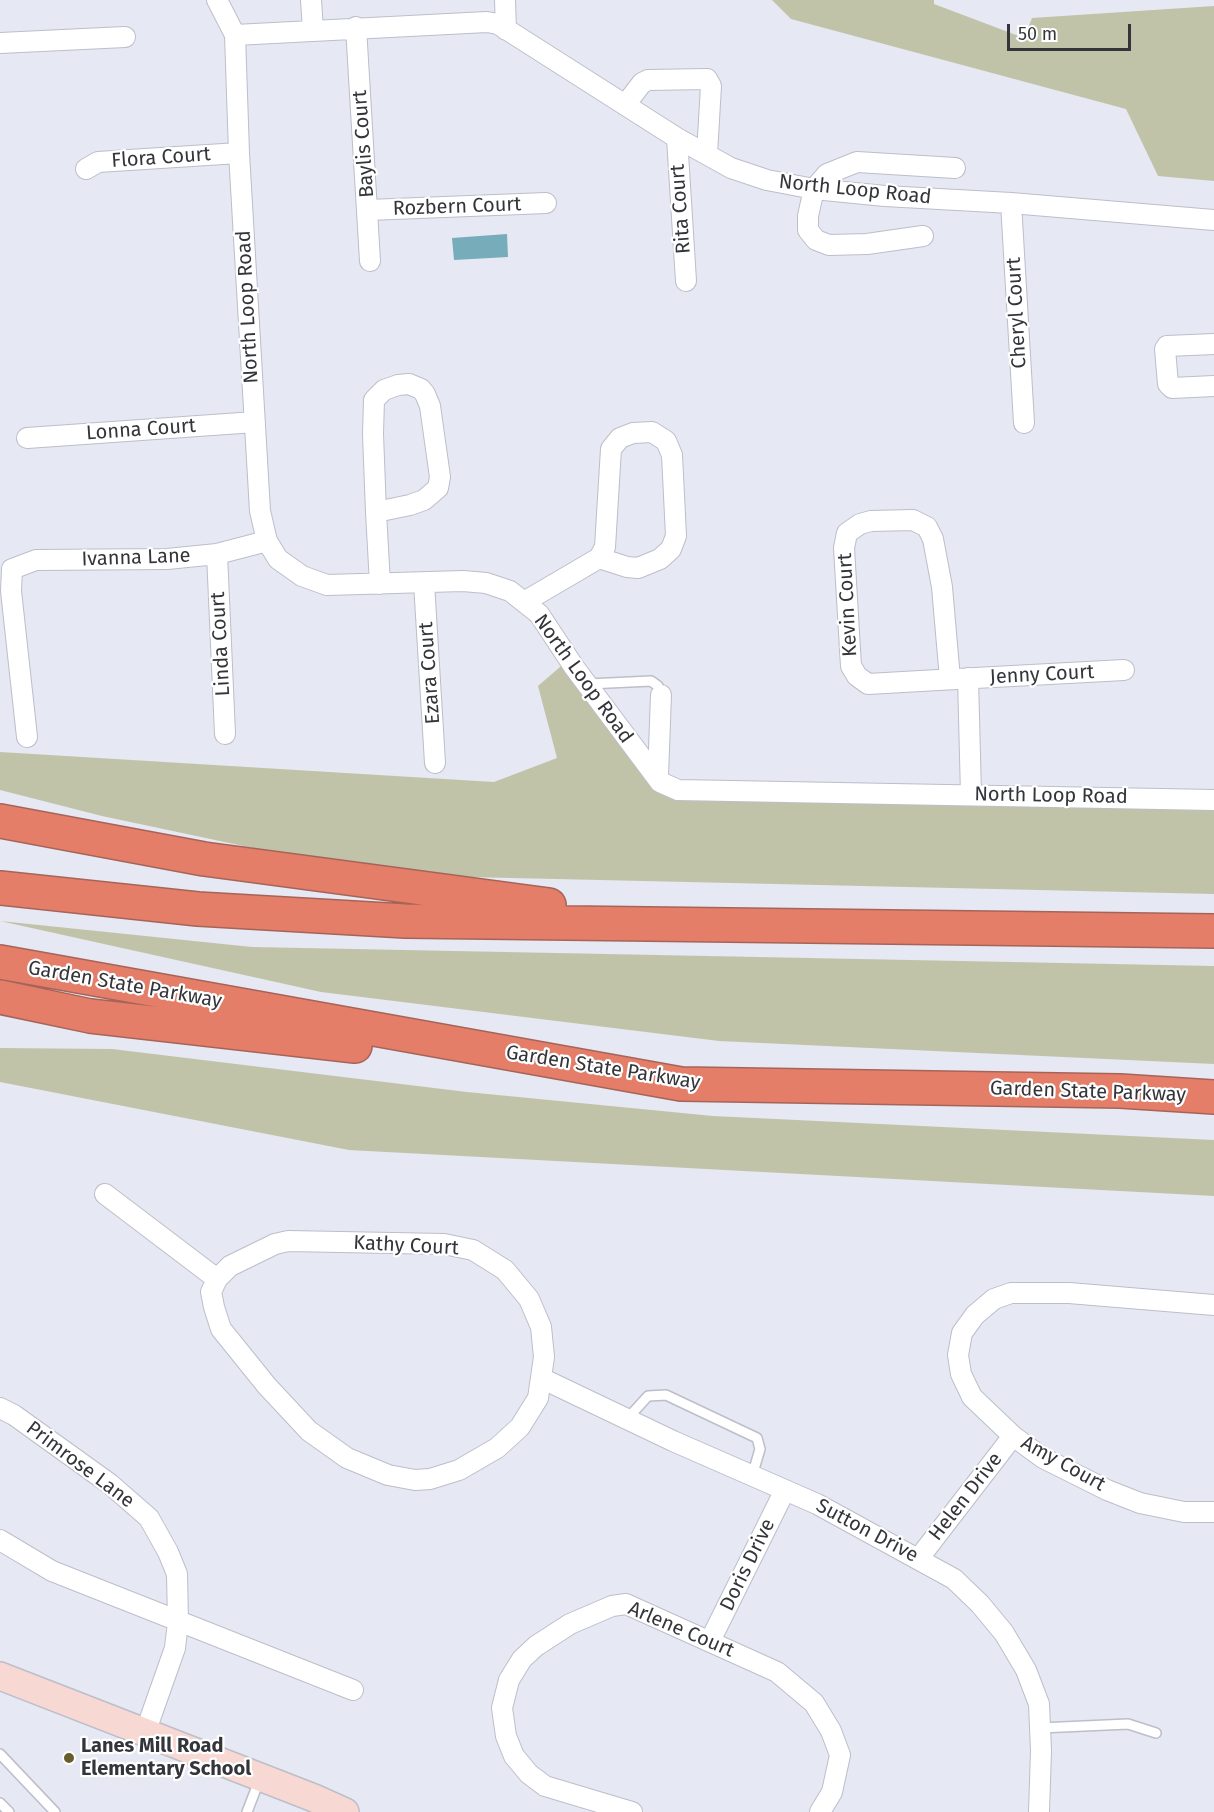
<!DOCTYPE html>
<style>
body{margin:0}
#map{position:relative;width:1214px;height:1812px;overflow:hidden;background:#e6e8f3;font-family:"Fira Sans",sans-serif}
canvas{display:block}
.scale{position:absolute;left:1007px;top:24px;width:124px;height:27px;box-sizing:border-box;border:3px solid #34353a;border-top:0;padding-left:8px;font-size:18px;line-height:21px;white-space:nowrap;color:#34353a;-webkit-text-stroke:4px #fff;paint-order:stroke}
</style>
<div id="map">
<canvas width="1214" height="1812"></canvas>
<div class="scale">50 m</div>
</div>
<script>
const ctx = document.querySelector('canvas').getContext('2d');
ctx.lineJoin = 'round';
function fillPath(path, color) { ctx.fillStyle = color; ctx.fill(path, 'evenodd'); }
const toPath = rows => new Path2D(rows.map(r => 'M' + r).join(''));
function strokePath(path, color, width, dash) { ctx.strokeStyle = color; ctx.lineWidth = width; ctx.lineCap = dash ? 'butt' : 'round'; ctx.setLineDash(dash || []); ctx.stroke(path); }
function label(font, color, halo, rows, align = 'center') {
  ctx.font = font + ' "Fira Sans",sans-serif'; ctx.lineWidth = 4.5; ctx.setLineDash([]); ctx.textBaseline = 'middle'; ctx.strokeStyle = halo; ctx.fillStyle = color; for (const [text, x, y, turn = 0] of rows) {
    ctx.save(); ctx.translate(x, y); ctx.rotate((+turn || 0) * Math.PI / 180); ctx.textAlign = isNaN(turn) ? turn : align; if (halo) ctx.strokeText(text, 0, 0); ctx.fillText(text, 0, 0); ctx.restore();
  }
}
fillPath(toPath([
 [772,0,934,0,934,4,1024,38,1032,18,1214,6,1214,181,1158,176,1126,109,791,19],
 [567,661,670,789,1214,801,1214,894,380,875,102,816,0,790,0,752,494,782,557,758,538,686],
 [0,921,252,947,1214,966,1214,1064,719,1041,321,992],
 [0,1048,112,1049,467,1092,713,1116,1214,1140,1214,1196,349,1150,0,1082]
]), '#c1c3a8');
fillPath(toPath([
 [507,234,508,257,454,260,452,238]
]), '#77acbb');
const lane = toPath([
 [588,684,651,681,658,686,661,695],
 [627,1419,648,1396,666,1395,757,1438,760,1449,752,1476],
 [1040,1728,1128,1724,1156,1733],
 [0,1754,55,1812],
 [0,1803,9,1812],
 [247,1812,259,1781]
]);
const street = toPath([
 [217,0,235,35,239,153,260,511,267,541,278,559,302,576,327,585,463,581,486,583,510,591,539,614,574,667,660,782,678,790,1214,800],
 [311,0,313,30],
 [505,0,506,30],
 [356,27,370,261],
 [235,35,487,22,498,24,677,138,731,168,767,180,814,189,885,196,1011,203,1214,220],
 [0,43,125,37],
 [625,105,642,83,648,80,707,79,711,86,707,154],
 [677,138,686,281],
 [86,169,98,162,239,153],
 [1011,203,1024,423],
 [368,210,546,203],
 [923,236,867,244,829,245,816,240,808,230,808,216,814,189,827,174,857,162,955,168],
 [1214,344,1167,346,1165,349,1168,384,1172,388,1214,386],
 [409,384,421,389,425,394,430,406,440,477,438,488,424,500,410,505,376,512,373,434,374,400,384,390,398,385,409,384],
 [652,432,666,441,672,455,676,536,671,549,660,559,638,568,627,567,599,558,605,547,611,449,620,438,633,433,652,432],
 [27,438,255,422],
 [376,512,380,584],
 [217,554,225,734],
 [424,583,435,763],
 [524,602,599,558],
 [968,678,971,795],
 [950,679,942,587,933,539,927,527,913,520,871,521,860,524,847,533,844,548,851,666,857,676,868,684,938,680,1124,670],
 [27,737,11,591,12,569,36,560,167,559,217,554,267,541],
 [660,782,658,776,661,695],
 [105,1194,217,1279],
 [288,1241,444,1244,473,1250,505,1270,529,1299,541,1327,544,1357,538,1398,520,1427,497,1448,459,1470,430,1479,415,1480,388,1475,347,1458,309,1431,267,1386,221,1329,214,1307,211,1292,217,1279,230,1266,275,1244,288,1241],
 [1214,1305,1069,1293,1011,1293,994,1299,975,1315,962,1333,958,1355,961,1374,972,1397,1013,1436,1043,1458,1107,1490,1140,1503,1184,1512,1214,1512],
 [541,1378,673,1441,817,1504,954,1579,980,1604,1004,1633,1026,1670,1039,1704,1041,1751,1039,1812],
 [0,1408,14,1415,110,1484,149,1518,168,1552,177,1574,178,1622,175,1648,145,1733],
 [0,1540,52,1571,353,1690],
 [919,1558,1013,1436],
 [710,1641,785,1490],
 [632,1812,545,1786,529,1774,514,1756,506,1736,502,1708,509,1680,522,1659,536,1646,570,1624,612,1606,626,1604,777,1672,814,1703,831,1731,840,1755,832,1792,820,1812]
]);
const secondary = toPath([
 [0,1676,314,1798,345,1812]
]);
const highway = toPath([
 [0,821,204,859,549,905],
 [0,888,198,909,405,921,1214,931],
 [0,962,681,1084,1120,1091,1214,1097],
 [0,997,90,1016,355,1046]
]);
strokePath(lane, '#bcbeca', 12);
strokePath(street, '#bcbeca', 22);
strokePath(secondary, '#bcbeca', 30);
strokePath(highway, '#a66459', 36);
strokePath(lane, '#fff', 9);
strokePath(street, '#fff', 20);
strokePath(secondary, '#f7d8d2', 27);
strokePath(highway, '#e47e69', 33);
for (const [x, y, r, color] of [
 [69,1758,6,"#665f2b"]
]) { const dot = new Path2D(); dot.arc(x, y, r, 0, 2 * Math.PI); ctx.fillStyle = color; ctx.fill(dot); strokePath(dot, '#fff', 2); }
label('20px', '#34353a', '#fff', [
 ["Baylis Court",364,144,-94],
 ["Flora Court",161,158,-4],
 ["North Loop Road",855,190,6],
 ["Rozbern Court",457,207,-2],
 ["Rita Court",681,209,-94],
 ["North Loop Road",248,307,-93],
 ["Cheryl Court",1017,313,-93],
 ["Lonna Court",141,430,-4],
 ["Ivanna Lane",136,558,-2],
 ["Kevin Court",848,605,-93],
 ["Linda Court",221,644,-93],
 ["Ezara Court",430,673,-94],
 ["Jenny Court",1042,675,-3],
 ["North Loop Road",583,679,54],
 ["North Loop Road",1051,796,1],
 ["Garden State Parkway",125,985,10],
 ["Garden State Parkway",603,1068,9],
 ["Garden State Parkway",1088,1092,2],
 ["Kathy Court",406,1246,3],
 ["Amy Court",1063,1464,29],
 ["Primrose Lane",80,1465,37],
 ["Helen Drive",966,1497,-52],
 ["Sutton Drive",867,1531,28],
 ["Doris Drive",748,1565,-64],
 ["Arlene Court",681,1630,23]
]);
label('bold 20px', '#34353a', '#fff', [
 ["Lanes Mill Road",81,1746],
 ["Elementary School",81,1769]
], 'left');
</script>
